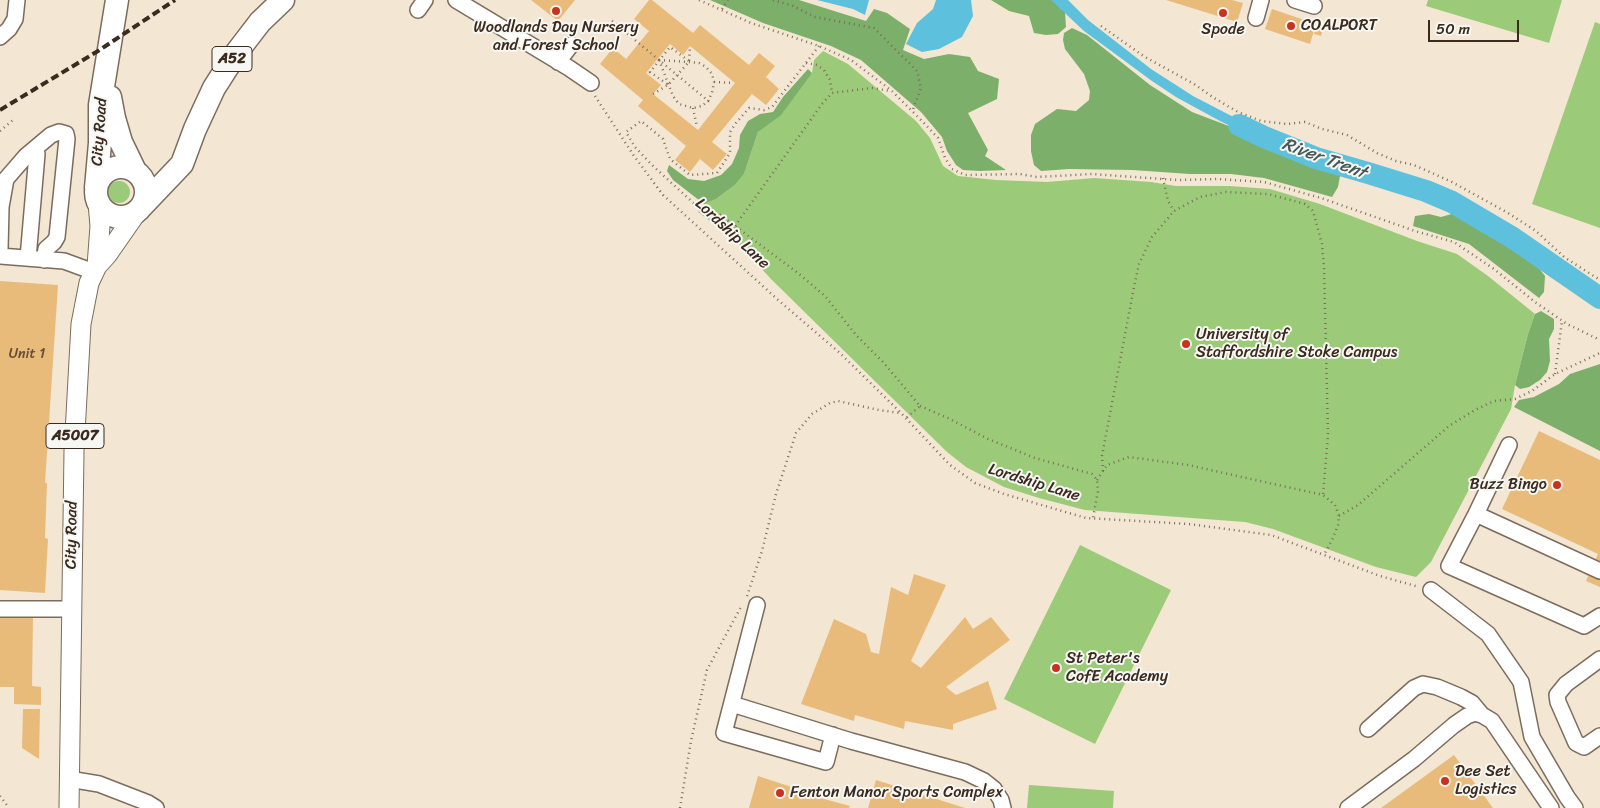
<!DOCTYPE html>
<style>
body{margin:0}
#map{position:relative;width:1600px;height:808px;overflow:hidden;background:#f3e6d2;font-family:Sriracha,sans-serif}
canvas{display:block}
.scale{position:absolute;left:1428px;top:20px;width:91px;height:22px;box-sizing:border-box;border:2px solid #3b2a1e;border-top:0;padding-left:6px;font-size:15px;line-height:18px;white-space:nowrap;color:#3b2a1e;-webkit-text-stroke:4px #f6f6f2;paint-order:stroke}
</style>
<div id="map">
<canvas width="1600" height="808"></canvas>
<div class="scale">50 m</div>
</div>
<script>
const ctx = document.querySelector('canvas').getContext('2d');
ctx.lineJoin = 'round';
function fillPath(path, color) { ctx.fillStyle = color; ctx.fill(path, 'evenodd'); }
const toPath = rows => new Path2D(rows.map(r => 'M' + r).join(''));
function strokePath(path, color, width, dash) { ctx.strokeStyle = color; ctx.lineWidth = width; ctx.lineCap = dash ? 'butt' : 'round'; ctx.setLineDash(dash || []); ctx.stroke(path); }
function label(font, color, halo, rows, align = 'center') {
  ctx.font = font + ' Sriracha,sans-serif'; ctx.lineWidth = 4; ctx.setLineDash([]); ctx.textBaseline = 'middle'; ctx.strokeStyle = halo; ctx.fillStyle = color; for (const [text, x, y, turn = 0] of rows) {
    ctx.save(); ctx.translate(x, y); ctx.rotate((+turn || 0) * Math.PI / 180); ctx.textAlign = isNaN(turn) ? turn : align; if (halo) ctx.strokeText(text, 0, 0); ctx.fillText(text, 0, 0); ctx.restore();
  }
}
fillPath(toPath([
 [1428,0,1562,0,1549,43,1426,6],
 [1595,22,1600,24,1600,228,1532,204],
 [823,51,848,64,916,121,930,138,943,166,958,176,996,180,1047,182,1094,178,1151,182,1176,186,1229,186,1270,189,1320,204,1417,241,1457,254,1488,276,1535,314,1528,334,1515,385,1511,409,1431,562,1416,577,1376,567,1273,529,1245,522,1085,510,1039,498,1004,487,966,467,947,452,771,279,736,241,698,212,704,204,716,199,735,185,744,174,758,132,812,73,814,60],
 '108 192a11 11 0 1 1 22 0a11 11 0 1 1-22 0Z',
 [1080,545,1171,590,1095,744,1004,699],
 [1029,785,1114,791,1113,808,1027,808]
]), '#9bcb79');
fillPath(toPath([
 [710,0,799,0,866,21,874,9,887,13,910,29,903,50,924,59,949,54,970,57,978,71,999,79,997,99,968,113,988,150,985,156,1006,170,980,171,963,170,956,165,947,151,942,137,921,112,861,60,831,46,763,23],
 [991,0,1052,0,1065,12,1066,27,1058,34,1046,35,1034,33,1029,16,1009,11],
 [1072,28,1087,35,1150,85,1192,112,1297,152,1328,168,1340,176,1338,187,1332,197,1264,178,1231,174,1190,174,1132,170,1069,169,1041,171,1034,165,1031,151,1031,135,1035,124,1057,109,1076,111,1089,100,1090,91,1084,74,1065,49,1063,40,1064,33],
 [808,69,812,73,781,115,758,132,744,174,735,185,716,199,704,204,673,180,667,171,669,165,688,179,704,181,721,175,732,164,739,148,740,135,748,121,760,114,773,112,783,97],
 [1455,213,1467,218,1500,237,1531,258,1545,276,1544,292,1539,298,1469,244,1413,226,1415,216,1429,214,1441,217],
 [1541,311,1554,319,1554,329,1549,339,1550,361,1547,372,1540,380,1529,387,1520,389,1515,385,1528,334,1535,314],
 [1600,364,1600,451,1514,407,1519,400,1534,397,1559,384,1570,374]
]), '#7caf69');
fillPath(toPath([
 [817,0,869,0,865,15,853,9],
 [936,0,971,0,973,16,962,37,939,49,922,52,906,44,917,23,933,9],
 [1051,0,1068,0,1088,20,1151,69,1193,96,1268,135,1265,143,1220,121,1176,97,1152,81,1084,31]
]), '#5dc0dc');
strokePath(toPath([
 [1239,125,1264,137,1316,158,1368,173,1426,191,1452,202,1513,238,1600,298]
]), '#5dc0dc', 22);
fillPath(toPath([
 [531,0,575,0,558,21],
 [649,0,652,0,693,33,700,25,749,65,759,53,775,66,766,77,779,89,766,105,752,94,712,142,727,154,713,170,700,159,690,172,675,160,686,146,638,106,643,100,600,64,613,48,626,59,649,31,634,19],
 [670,44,683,55,690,46,735,83,698,130,653,94,661,85,646,73],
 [1166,0,1232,0,1243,3,1237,22],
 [1272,9,1316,24,1310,44,1265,29],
 [1316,27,1323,29,1321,36,1314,34],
 [0,281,58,285,45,483,47,483,45,538,48,539,45,593,0,590],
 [1539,431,1600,460,1600,587,1586,581,1598,554,1502,509],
 [914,574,946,585,911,661,921,668,965,617,973,629,991,617,1010,640,946,687,956,695,988,681,997,709,953,724,953,730,905,721,904,729,855,715,854,721,801,704,834,619,866,634,871,652,879,654,891,587,908,595],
 [0,616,33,617,32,686,41,687,41,705,14,704,14,687,0,687],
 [23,709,40,709,39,759,22,748],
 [1454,755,1493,808,1381,808],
 [758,776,807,792,806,794,850,806,849,808,749,808],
 [876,780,965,808,868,808]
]), '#e9bb7a');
const minor = toPath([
 [456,0,569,68,591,83],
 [1295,0,1314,6],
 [418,10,425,0],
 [1256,18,1261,0],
 [0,37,9,29,15,19,17,0],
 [558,62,571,45],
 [0,250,1,207,6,179,26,156,51,135,59,132,66,134,67,139,57,237,54,242,46,249,44,260],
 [0,256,64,261,94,272],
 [28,258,37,154,35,149],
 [1509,445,1476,514,1449,566,1584,626,1600,616],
 [1476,514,1600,571],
 [1431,590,1488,634,1521,682,1532,737,1567,797,1575,808],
 [757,605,724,733,826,762,833,735],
 [0,609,71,609],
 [1600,659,1566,684,1557,695,1558,702,1576,743,1584,747,1600,736],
 [732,704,851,741,965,772,984,781,994,789,1001,800,1003,808],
 [1368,729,1414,688,1423,684,1437,687,1461,697,1472,703,1482,715],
 [69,779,99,784,148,803,156,808],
 [1348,808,1414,759,1454,725,1467,716,1475,713,1482,715,1492,721,1551,808]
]);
const major = toPath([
 [97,266,100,226,98,203],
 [69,808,74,451,81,324,89,283,97,266,107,255,137,212]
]);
const highway = toPath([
 [110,97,114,118,121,142,135,171],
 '96 192a25 25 0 1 1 50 0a25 25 0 1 1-50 0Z',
 [96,188,100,143,100,105,117,0],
 [142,206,182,164,195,129,214,88,237,52,260,22,283,0]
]);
strokePath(minor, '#7b6c5d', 18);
strokePath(major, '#7b6c5d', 21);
strokePath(highway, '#7b6c5d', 25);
strokePath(toPath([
 [699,0,751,23,819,46,851,60,892,91,924,123,938,138,945,158,952,169,965,175,1020,174,1037,177,1092,174,1177,180,1217,179,1264,182,1321,198,1415,231,1454,242,1494,269,1535,302,1567,324,1600,340],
 [773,0,793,6,815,17,874,28,917,71,921,88,912,112],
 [722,9,728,0],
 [612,21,712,104],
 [1101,26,1145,57,1194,84,1214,98,1238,112,1261,121,1287,124,1305,122,1322,129,1347,135,1377,153,1396,161,1414,165,1452,182,1508,213,1536,231,1564,257,1600,280],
 [819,46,772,107,764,110,749,108,736,123,730,132,730,153,717,173,690,175,670,159,663,139,641,121,626,132,635,147,652,165,700,209,719,214,798,273,825,296,856,335,883,362,920,406,906,418],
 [659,60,689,62,699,63,706,67,712,74,714,82,712,93,708,101,702,106,693,108,679,104,673,96,659,60],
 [806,63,817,65,824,70,830,80,832,93],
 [714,82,734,83],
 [667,84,650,72,670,47,689,61],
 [653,94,668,85,689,62,690,46],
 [595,96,634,156,663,195,777,299,841,354,901,413,950,465,975,483,1004,494,1086,518,1189,524,1271,535,1380,576,1419,587],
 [693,108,697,127],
 [0,131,14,119],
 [1163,178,1168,201,1174,211],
 [735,226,822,104,832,93,872,88,890,91],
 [1555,374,1562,321],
 [920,406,948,418,988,439,1035,458,1092,474,1097,480,1098,491,1093,518],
 [1103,471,1102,456,1134,287,1139,264,1152,237,1174,211,1200,197,1226,192,1268,194,1305,204,1313,211,1322,244,1324,268,1328,435,1323,495],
 [1097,480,1107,465,1129,457,1188,465,1323,495,1335,505,1339,516,1338,525,1333,538,1324,555],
 [1339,516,1358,505,1449,426,1475,410,1494,401,1515,399,1532,391,1555,374,1600,353],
 [747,596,762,551,776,494,796,433,812,414,830,403,838,401,879,410,900,413],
 [0,796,9,808],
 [680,808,691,741,707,670,742,605]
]), '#7b6c5d', 2.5, [1, 4]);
strokePath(minor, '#fff', 15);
strokePath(major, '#fff', 19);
strokePath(highway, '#fff', 22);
strokePath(toPath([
 [0,110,98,51,175,0]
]), '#3b2a1e', 4, [8, 4]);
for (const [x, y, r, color] of [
 [556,11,5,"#c8321e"],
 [1223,13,5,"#c8321e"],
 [1291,26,5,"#c8321e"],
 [1186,344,5,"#c8321e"],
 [1557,485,5,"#c8321e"],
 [1056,668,5,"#c8321e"],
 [1445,781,5,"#c8321e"],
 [780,793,5,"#c8321e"]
]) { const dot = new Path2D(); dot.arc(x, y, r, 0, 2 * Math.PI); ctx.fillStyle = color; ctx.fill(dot); strokePath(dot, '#f6f6f2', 2); }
label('14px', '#664e35', null, [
 ["Unit 1",27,354]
]);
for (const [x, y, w] of [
 [232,59,40],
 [75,436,58]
]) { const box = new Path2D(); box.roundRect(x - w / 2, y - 12.5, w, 25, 4); ctx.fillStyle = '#f6f6f2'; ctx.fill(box); strokePath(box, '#3b2a1e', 1); }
label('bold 15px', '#3b2a1e', null, [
 ["A52",232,59],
 ["A5007",75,436]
]);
label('16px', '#3b2a1e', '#f6f6f2', [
 ["COALPORT",1301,26],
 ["Woodlands Day Nursery",556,28,"center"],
 ["and Forest School",556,46,"center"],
 ["Spode",1223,30,"center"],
 ["University of",1196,335],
 ["Staffordshire Stoke Campus",1196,353],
 ["Buzz Bingo",1547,485,"right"],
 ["St Peter's",1066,659],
 ["CofE Academy",1066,677],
 ["Dee Set",1455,772],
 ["Logistics",1455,790],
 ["Fenton Manor Sports Complex",790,793]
], 'left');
label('16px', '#3b2a1e', '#f6f6f2', [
 ["City Road",100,132,-86],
 ["Lordship Lane",732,234,43],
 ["Lordship Lane",1034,483,17],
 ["City Road",72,535,-89]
]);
label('italic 18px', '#455757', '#f6f6f2', [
 ["River Trent",1324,159,20]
]);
</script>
